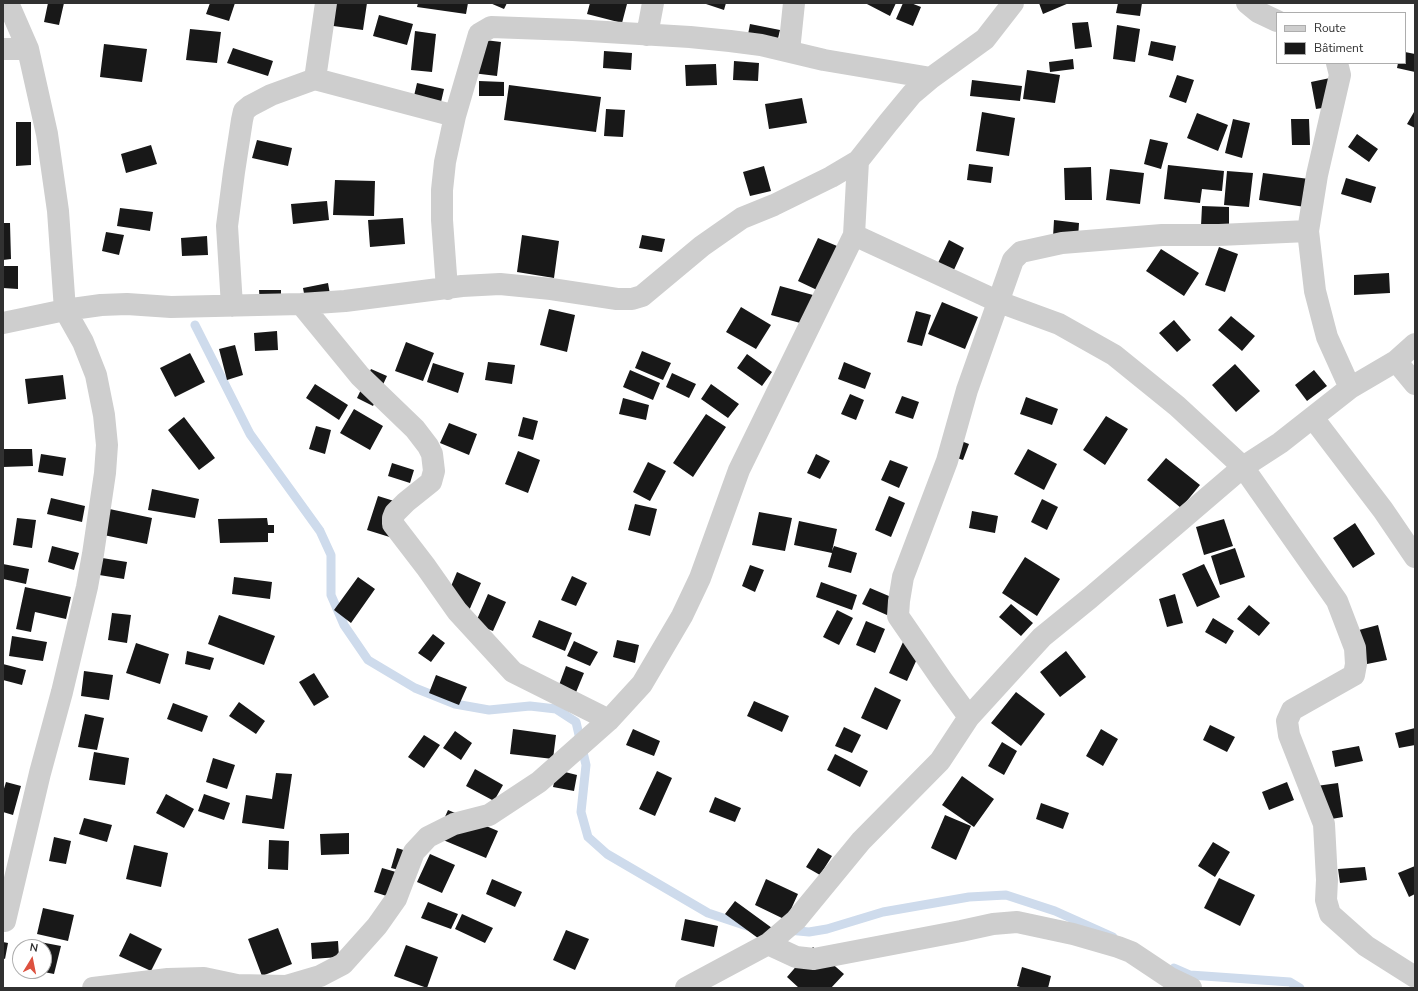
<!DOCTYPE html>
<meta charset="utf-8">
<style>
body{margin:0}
#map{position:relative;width:1418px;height:991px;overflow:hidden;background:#fff;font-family:"Nunito Sans",sans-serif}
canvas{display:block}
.frame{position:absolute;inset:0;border:4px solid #313131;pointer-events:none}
.legend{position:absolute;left:1276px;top:12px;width:130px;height:52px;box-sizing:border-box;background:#fff;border:1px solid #adadad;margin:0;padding:5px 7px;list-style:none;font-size:12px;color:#313131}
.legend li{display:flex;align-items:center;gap:8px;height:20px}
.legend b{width:20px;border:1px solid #adadad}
.north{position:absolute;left:12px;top:939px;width:40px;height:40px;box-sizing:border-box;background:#fff;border:1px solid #adadad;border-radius:50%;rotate:10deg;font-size:11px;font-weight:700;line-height:16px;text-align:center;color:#313131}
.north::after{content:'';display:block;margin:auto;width:14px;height:18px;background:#dd513f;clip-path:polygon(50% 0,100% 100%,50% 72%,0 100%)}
</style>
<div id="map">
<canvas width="1418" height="991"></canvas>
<div class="frame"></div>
<ul class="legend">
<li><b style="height:5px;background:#cecece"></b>Route</li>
<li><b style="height:11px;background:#181818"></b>Bâtiment</li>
</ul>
<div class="north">N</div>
</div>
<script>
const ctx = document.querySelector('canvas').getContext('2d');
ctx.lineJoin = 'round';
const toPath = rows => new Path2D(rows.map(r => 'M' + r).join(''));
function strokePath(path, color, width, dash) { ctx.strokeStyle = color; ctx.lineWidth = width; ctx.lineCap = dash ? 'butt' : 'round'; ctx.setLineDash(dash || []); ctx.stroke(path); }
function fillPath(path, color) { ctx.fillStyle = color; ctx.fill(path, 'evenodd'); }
strokePath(toPath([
 [195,325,250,434,320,531,331,555,331,595,344,625,368,660,415,688,455,704,489,710,530,706,556,709,576,722,586,765,581,812,588,837,607,854,708,913,747,926],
 [788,930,809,932,827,929,883,912,969,897,1006,895,1055,911,1113,937],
 [1174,968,1190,975,1290,982,1300,988]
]), '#cedbec', 9);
fillPath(toPath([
 [48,3,64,3,59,25,44,22],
 [210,3,235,3,229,21,206,14],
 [329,3,367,3,363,30,326,25],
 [418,3,468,3,466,14,417,7],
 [490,3,507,3,504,9],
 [590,3,627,4,622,23,587,14],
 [707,3,726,3,724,10,706,4],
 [865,3,896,3,890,16],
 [903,3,911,3,921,7,913,26,896,19],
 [1039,3,1069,3,1043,14],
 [1118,3,1142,3,1140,16,1116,13],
 [379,15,413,24,407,45,373,36],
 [1088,22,1092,47,1075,49,1072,23],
 [750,24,780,30,775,51,746,45],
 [1117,25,1140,29,1135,62,1113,59],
 [190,29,221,32,217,63,186,60],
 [415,31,436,34,432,72,411,70],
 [469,38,501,42,497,76,464,72],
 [1151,41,1176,46,1173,61,1148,55],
 [104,44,147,49,142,82,100,77],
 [233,48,273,61,268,76,227,63],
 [604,51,632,53,631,70,603,68],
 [1405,52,1415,54,1415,72,1397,68,1398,63,1405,63],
 [1073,59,1074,69,1050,72,1049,62],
 [734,61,759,63,758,81,733,80],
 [716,64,717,85,686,86,685,65],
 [1027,70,1060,75,1055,103,1023,99],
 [1177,75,1194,80,1186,103,1169,97],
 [1330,78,1335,106,1316,109,1311,82],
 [972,80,1022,86,1020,101,970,96],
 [479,81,504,82,504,96,479,96],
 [417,83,444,89,441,102,414,96],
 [509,85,601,97,596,132,504,120],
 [802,98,807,123,769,129,765,104],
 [606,109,625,110,623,137,604,136],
 [982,112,1015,118,1009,156,976,151],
 [1414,112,1415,112,1415,128,1407,124],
 [1197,113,1228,125,1218,151,1187,138],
 [1233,119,1250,123,1242,158,1225,153],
 [1291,119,1309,119,1310,145,1292,145],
 [16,122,31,122,31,165,16,166],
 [1357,134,1378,149,1369,162,1348,147],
 [1150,139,1168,143,1161,169,1144,164],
 [257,140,292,148,288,166,252,158],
 [151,145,157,164,126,173,121,154],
 [969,164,993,167,991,183,967,180],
 [1168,165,1224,171,1222,191,1202,189,1200,203,1164,199],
 [764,166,771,191,750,196,743,172],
 [1091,167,1092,200,1065,200,1064,168],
 [1110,169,1144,173,1140,204,1106,200],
 [1227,171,1253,173,1249,207,1224,205],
 [1263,173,1309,179,1305,207,1259,200],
 [1346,178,1376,187,1371,203,1341,194],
 [335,180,375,181,374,216,333,215],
 [327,201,329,220,293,224,291,204],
 [1202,206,1229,207,1229,227,1201,226],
 [120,208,153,212,150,231,117,226],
 [403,218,405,244,370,247,368,220],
 [1054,220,1079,223,1078,239,1053,237],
 [3,223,10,223,11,259,3,260],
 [106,232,124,235,119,255,102,251],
 [522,235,559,241,554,278,517,272],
 [642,235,665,239,662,252,639,248],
 [207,236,208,255,182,256,181,238],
 [818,238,837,246,817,290,798,281],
 [949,240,964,248,953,272,937,265],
 [1219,247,1238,254,1225,292,1205,285],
 [1161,249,1199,273,1184,296,1146,271],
 [3,266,18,266,18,289,3,288],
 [1389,273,1390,293,1354,295,1354,275],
 [328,283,331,300,306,304,303,288],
 [780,286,813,295,804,324,771,315],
 [259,290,281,290,281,304,260,304],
 [942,302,978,317,965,349,928,334],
 [741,307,771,325,756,349,726,332],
 [549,309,575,315,567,352,540,345],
 [916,311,931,315,922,346,907,342],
 [1231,316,1255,336,1242,351,1218,330],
 [1174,320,1191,340,1177,352,1159,333],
 [277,331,278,350,255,351,254,333],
 [406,342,434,353,423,381,395,371],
 [235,345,243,375,227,380,219,349],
 [642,351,671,363,663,380,635,368],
 [190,353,205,382,175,397,160,368],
 [747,354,772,372,762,386,737,368],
 [488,362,515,365,512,384,485,380],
 [844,362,871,373,865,389,838,379],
 [433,363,464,373,458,393,427,382],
 [1235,364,1260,391,1236,412,1212,385],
 [371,369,387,376,373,406,357,398],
 [630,370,660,383,653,400,623,387],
 [1314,370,1327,386,1307,401,1295,385],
 [672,373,696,384,689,398,666,387],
 [63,375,66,399,28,404,25,379],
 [315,384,348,405,339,420,306,398],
 [711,384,739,404,728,418,701,399],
 [850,394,864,400,856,420,841,414],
 [902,396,919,402,913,419,895,413],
 [1026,397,1058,409,1052,425,1020,414],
 [623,398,649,405,646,420,619,414],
 [354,409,383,426,370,450,340,433],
 [706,414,726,427,693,477,673,463],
 [1106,416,1128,429,1105,465,1083,450],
 [184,417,215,458,199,470,168,430],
 [523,417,538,421,533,440,518,436],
 [449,423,477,434,469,455,440,443],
 [316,426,331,430,325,454,309,449],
 [945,435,969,444,963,460,939,452],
 [3,449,32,449,33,466,3,467],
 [1028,449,1057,464,1044,490,1014,474],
 [518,451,540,460,528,493,505,484],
 [41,454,66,458,63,476,38,472],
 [816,454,830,461,820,479,807,473],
 [1166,458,1200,485,1181,508,1147,480],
 [890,460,908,467,899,488,881,480],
 [648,462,666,471,650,501,633,492],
 [392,463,414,470,410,483,388,476],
 [152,489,199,499,195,518,148,510],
 [378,496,407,505,396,539,367,530],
 [889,496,905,503,891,537,875,530],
 [51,498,85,506,82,522,47,514],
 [1042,499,1058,507,1047,530,1031,522],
 [635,504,657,509,650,536,628,530],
 [100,507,152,518,147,544,94,533],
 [972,511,998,516,995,533,969,528],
 [759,512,792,518,785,551,752,545],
 [17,518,36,520,32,548,13,545],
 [267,518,268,525,274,525,274,533,268,533,268,542,220,543,218,519],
 [1224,519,1233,546,1204,555,1196,527],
 [799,521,837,529,832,551,834,546,857,553,851,573,828,567,832,553,794,545],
 [1355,523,1375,554,1353,568,1333,538],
 [52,546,79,553,74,570,48,562],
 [1235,548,1245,577,1220,585,1211,556],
 [96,557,127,562,124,579,93,574],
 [1025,557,1060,579,1037,616,1002,593],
 [3,564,29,569,26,584,3,579],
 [1204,564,1220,597,1197,607,1182,574],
 [750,565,764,570,755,592,742,586],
 [457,572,481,583,468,613,444,603],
 [572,576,587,583,576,606,561,600],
 [234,577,272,582,270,599,232,594],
 [358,577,375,589,351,623,334,610],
 [821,582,857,595,852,610,816,597],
 [25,587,71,597,66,619,35,612,31,632,16,629],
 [870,588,903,602,896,619,862,604],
 [488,594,506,602,493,631,475,624],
 [1175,594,1183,623,1167,627,1159,599],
 [1011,604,1033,623,1021,636,999,617],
 [1249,605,1270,623,1259,636,1237,619],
 [837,610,853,618,839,645,823,637],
 [112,613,131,615,127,643,108,640],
 [219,615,275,636,264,665,208,644],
 [1213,618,1234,631,1226,644,1205,632],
 [539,620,572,633,565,651,532,637],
 [866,621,885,629,875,653,856,645],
 [1378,625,1387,660,1367,664,1359,630],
 [433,634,445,643,431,662,418,653],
 [12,636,47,642,43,661,9,656],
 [617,640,639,645,635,663,613,657],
 [574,641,598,652,590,666,567,656],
 [903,642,921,650,907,681,889,673],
 [136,643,169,654,160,684,126,673],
 [187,651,214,658,210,670,185,664],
 [1066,651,1086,677,1060,697,1040,672],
 [3,664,26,670,22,685,3,680],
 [566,666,584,673,572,702,555,696],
 [84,671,113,675,109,700,81,696],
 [314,673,329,697,314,706,299,682],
 [436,675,467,687,459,705,429,693],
 [875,687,901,700,887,730,861,718],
 [1016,692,1045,714,1021,746,991,723],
 [754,701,789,716,782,732,747,716],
 [239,702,265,721,256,734,229,716],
 [173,703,208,716,202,732,167,719],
 [85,714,104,718,97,750,78,747],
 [1210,725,1235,737,1227,752,1203,740],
 [844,727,861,735,852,753,835,746],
 [1415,728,1415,745,1399,748,1395,733],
 [513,729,556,735,553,759,510,754],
 [633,729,660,741,654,756,626,745],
 [1101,729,1118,739,1103,766,1086,756],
 [455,731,472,743,461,760,443,748],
 [424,735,440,745,424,768,408,757],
 [1002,742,1017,751,1004,775,988,766],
 [1359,746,1363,761,1335,767,1332,751],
 [94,752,129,758,125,785,89,780],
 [835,754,868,771,860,787,827,770],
 [213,758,235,765,227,789,206,782],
 [475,769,503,785,494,801,466,786],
 [557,770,577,775,574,791,553,787],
 [657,771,672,778,655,816,639,809],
 [276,773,292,774,284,829,242,823,246,795,272,799],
 [962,776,994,799,974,827,942,805],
 [6,782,21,786,13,815,3,812,3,792],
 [1287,782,1294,800,1269,810,1262,792],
 [1338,783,1343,817,1314,822,1309,787],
 [166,794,194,809,184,828,156,813],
 [204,794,230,803,224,820,198,811],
 [715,797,741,808,735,822,709,812],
 [1041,803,1069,813,1063,829,1036,819],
 [448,810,498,831,486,858,436,837],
 [945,815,971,826,956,860,931,848],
 [84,818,112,825,107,842,79,834],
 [349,833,349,854,321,855,320,834],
 [54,837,71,841,66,864,49,861],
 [269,840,289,841,288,870,268,869],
 [1213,842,1230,852,1215,877,1198,866],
 [134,845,168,853,161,887,126,879],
 [397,848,413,853,407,872,391,868],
 [818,848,832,856,820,875,806,867],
 [430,854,455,865,442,893,417,882],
 [1415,866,1415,894,1409,897,1398,873],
 [1365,867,1367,880,1340,883,1338,869],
 [382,868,403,874,396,899,374,892],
 [1219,878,1255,895,1240,926,1204,908],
 [492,879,522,892,515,907,486,894],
 [766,879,798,894,786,920,755,905],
 [735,901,772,928,762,941,725,914],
 [428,902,458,914,451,929,421,918],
 [43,908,74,915,68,941,37,934],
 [462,914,493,928,485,943,455,929],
 [685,919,718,926,714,947,681,940],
 [278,928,292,964,262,976,248,939],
 [566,930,589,939,575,970,553,960],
 [130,933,162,949,151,971,119,956],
 [338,941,339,957,312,959,311,943],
 [3,942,8,943,5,959,3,958],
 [40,942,61,946,54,974,44,972,44,947,39,947],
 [406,945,438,957,427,988,394,976],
 [813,947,844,974,831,988,799,988,787,977],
 [1022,967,1051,976,1048,988,1023,988,1017,986]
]), '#181818');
strokePath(toPath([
 [326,3,315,79,455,116],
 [1247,3,1258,12,1277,21],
 [647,35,653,3],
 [3,49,28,49],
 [789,51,794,3],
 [1337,63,1340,75,1317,175,1308,231,1315,291,1327,337,1350,388],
 [854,235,999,302,1059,324,1114,355,1177,406,1243,467,1337,601,1355,648,1356,664,1354,675,1292,710,1287,721,1289,735,1324,824,1327,880,1326,900,1330,914,1366,946,1415,977],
 [447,289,442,220,442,190,445,162,455,116,479,34,491,27,573,30,690,37,730,41,761,45,824,60,931,78],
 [301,304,360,376,415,429,428,446,432,454,434,471,431,482,406,502,395,513,393,518,393,524,426,567,457,611,513,672,609,720],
 [232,306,227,226,234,172,242,120,244,111,250,106,271,95,315,79],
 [3,323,65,310,101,305,127,304,171,307,301,304,345,301,462,286,500,284,551,289,617,299,632,299,642,296,702,246,742,218,774,205,831,177,858,161,888,123,912,94,931,78,985,39,1013,3],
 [1396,361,1415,384],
 [1313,418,1383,510,1415,557],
 [969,717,942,680,898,616,899,601,903,577,947,461,967,390,1013,260,1021,252,1062,243,1162,235,1219,235,1308,231],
 [5,921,40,773,62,692,87,587,93,554,105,473,107,445,104,415,96,375,83,342,65,310,58,211,47,134,28,49,8,3],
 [768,944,796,957,814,959,961,931,993,924,1017,922,1073,934,1118,947,1131,952,1170,978,1191,988],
 [93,988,168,979,204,978,237,985,286,986,320,976,343,964,377,926,396,899,414,852,428,837,454,824,489,815,539,782,609,720,642,684,682,616,700,578,739,470,854,235,858,161],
 [686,988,768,944,796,920,861,841,940,761,969,717,1042,637,1090,598,1243,467,1280,443,1350,388,1396,361,1415,344]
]), '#cecece', 22);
</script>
